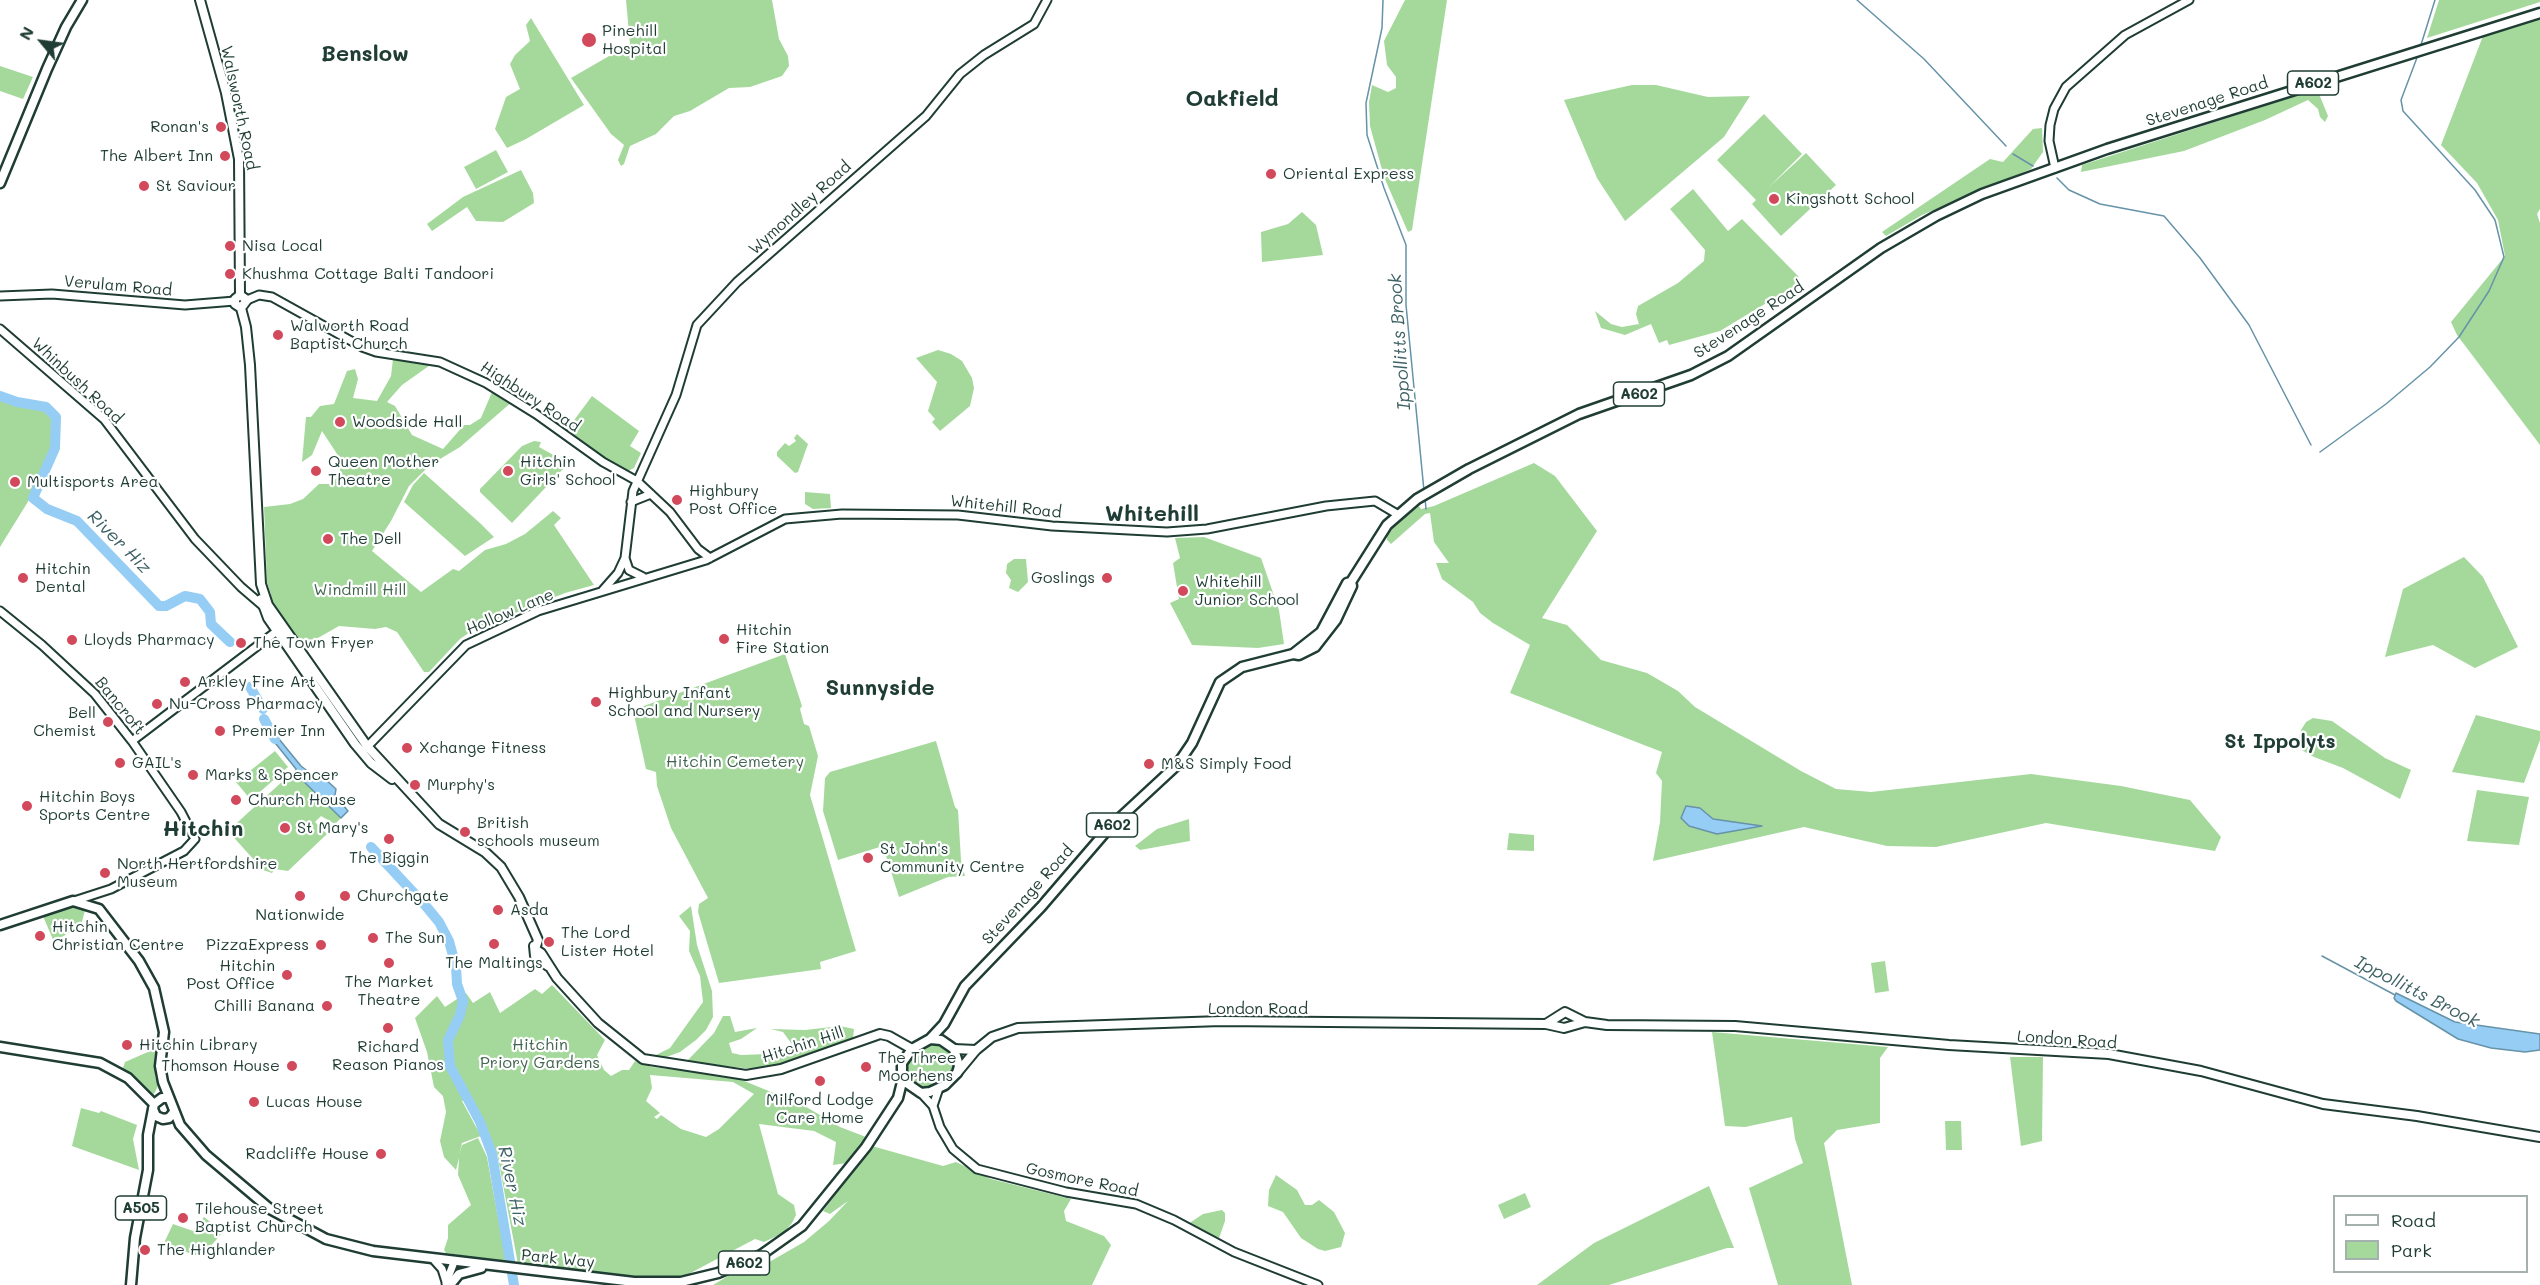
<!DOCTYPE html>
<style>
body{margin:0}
#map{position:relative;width:2540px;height:1285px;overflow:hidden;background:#fff;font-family:Mali,sans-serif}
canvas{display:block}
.legend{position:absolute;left:2333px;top:1195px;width:195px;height:78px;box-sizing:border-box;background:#fff;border:2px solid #a5b1ae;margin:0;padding:8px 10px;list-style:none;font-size:18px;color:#1f3d34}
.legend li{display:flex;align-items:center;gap:12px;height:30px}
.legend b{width:30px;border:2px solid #a5b1ae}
.north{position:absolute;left:12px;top:12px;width:60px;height:60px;-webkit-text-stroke:4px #fff;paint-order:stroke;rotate:299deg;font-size:16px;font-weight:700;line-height:24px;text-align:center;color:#1f3d34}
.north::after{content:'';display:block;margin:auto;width:21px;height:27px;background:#1f3d34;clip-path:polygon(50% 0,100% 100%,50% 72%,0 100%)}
</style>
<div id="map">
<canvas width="2540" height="1285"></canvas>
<ul class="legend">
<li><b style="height:8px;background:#fff"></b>Road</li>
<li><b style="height:16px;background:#a5d99c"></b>Park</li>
</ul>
<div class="north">N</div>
</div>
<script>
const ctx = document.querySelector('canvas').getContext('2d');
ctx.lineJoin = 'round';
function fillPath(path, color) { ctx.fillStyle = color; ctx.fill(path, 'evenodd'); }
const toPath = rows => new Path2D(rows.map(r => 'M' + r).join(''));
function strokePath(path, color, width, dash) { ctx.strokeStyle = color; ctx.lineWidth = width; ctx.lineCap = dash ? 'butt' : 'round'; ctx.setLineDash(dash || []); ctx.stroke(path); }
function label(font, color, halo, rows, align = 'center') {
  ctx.font = font + ' Mali,sans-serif'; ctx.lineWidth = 4.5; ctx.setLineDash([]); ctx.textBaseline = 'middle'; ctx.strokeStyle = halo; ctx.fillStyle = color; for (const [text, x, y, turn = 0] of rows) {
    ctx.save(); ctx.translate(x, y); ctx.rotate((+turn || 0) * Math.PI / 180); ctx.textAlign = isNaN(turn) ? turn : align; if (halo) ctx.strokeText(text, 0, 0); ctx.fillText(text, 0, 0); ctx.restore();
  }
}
fillPath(toPath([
 [626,0,772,0,779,39,788,56,789,66,782,76,750,87,729,88,690,111,674,116,656,134,630,146,624,164,621,166,618,160,624,145,611,134,571,78,630,44],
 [1405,0,1447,0,1412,230,1408,232,1384,177,1370,126,1369,102,1372,85,1388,92,1396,88,1396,77,1387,65,1384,41],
 [2439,0,2540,0,2540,2,2427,38],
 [531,18,584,105,526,139,507,148,495,129,506,97,520,89,510,64,515,55,530,41,526,25],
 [2540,19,2540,209,2537,214,2540,223,2540,445,2457,335,2451,322,2505,256,2498,220,2477,183,2441,145,2483,36],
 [0,66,33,77,23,99,0,91],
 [1632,85,1656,85,1708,97,1750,96,1724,137,1625,221,1597,178,1564,100],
 [2317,89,2328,116,2325,122,2320,117,2318,109,2308,100,2265,120,2184,151,2081,172,2082,165],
 [1764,114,1802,154,1769,187,1806,153,1836,185,1781,236,1752,204,1756,200,1717,160],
 [2042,128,2043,152,2031,169,1922,215,1886,236,1882,232,1990,159,2003,162,2033,129],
 [496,150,508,172,476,189,464,167],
 [521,170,533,193,534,203,503,222,476,221,467,207,432,231,427,224,463,197],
 [1693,189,1728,231,1742,219,1799,277,1793,287,1720,331,1669,345,1667,340,1659,343,1651,324,1625,335,1601,328,1595,311,1611,324,1622,327,1639,324,1640,328,1636,314,1638,306,1678,283,1704,261,1705,250,1670,209],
 [1302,212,1316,225,1323,255,1262,262,1261,232,1288,224],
 [938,350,951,354,962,361,972,378,974,388,970,406,940,431,932,422,935,419,928,411,937,382,916,358],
 [393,359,420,359,433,363,402,385,387,402,395,406,412,435,443,449,464,425,470,425,481,418,492,392,513,401,460,447,430,465,409,486,391,521,372,551,421,592,453,569,459,571,485,550,506,544,525,534,553,511,561,518,554,525,594,585,565,593,473,630,460,639,429,672,424,672,397,632,386,627,375,629,339,626,302,647,267,597,271,594,267,582,264,507,290,504,303,499,319,484,329,484,341,475,337,454,322,431,312,455,302,462,306,417,311,417,320,406,334,404,347,371,355,369,358,379,353,398,377,401,391,376],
 [592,396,639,431,630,446,641,453,634,468,628,471,606,461,566,431],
 [0,399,16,405,44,408,53,417,52,445,29,500,0,547],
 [797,434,808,444,798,472,795,473,777,456,777,452,785,443,789,446,796,441,794,438],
 [534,441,541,442,539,447,559,458,564,455,567,457,564,468,512,523,480,492,480,489,522,446],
 [1534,463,1555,476,1597,531,1542,618,1567,625,1601,660,1647,673,1678,691,1695,707,1801,771,1836,789,1871,792,2031,774,2121,786,2190,800,2221,837,2215,851,2046,823,1936,847,1887,846,1804,827,1653,861,1660,822,1662,781,1656,773,1662,752,1510,693,1530,645,1493,623,1480,613,1473,602,1442,579,1436,563,1449,563,1434,542,1430,513,1425,514,1391,544,1387,540,1387,535,1395,525,1419,506,1421,509,1434,506],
 [424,473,481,524,494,537,465,556,404,502,413,485],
 [805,492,830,494,831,508,813,509,805,504],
 [1204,537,1261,558,1279,610,1284,644,1258,648,1192,645,1170,603,1179,599,1173,563,1180,558,1175,538],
 [2464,557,2483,577,2518,647,2475,668,2433,645,2385,657,2403,589],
 [1014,559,1026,559,1028,582,1018,592,1009,588,1011,580,1006,573,1007,564],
 [785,654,802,706,800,709,804,724,809,726,818,756,810,795,856,951,820,962,821,969,719,983,698,912,699,904,708,898,671,828,657,786,656,772,646,769,633,710],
 [2476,715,2540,731,2540,740,2524,783,2452,772],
 [2313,718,2332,721,2385,758,2411,770,2400,799,2343,768,2314,757,2300,749,2298,742,2301,730,2306,722],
 [936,741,955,807,958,810,961,860,965,876,948,877,899,897,883,846,838,860,823,811,825,778,830,772],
 [275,751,288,767,251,800,236,782],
 [296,769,296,774,341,818,335,824,321,816,315,822,327,834,288,871,275,869,272,873,263,870,228,831],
 [2477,790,2529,797,2519,845,2467,841],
 [1189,819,1190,841,1140,850,1135,846,1157,829],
 [1509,833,1534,835,1534,851,1507,850],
 [70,905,86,907,81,925,54,942,43,916],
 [691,906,697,945,712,991,713,1017,706,1030,696,1040,680,1052,661,1059,656,1055,670,1048,703,1002,700,976,689,951,690,931,679,916],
 [1885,961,1889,991,1875,993,1871,963],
 [552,985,605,1040,597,1055,604,1070,611,1076,622,1070,629,1070,635,1061,652,1067,732,1076,803,1105,840,1127,866,1137,862,1146,847,1163,833,1165,836,1142,814,1131,759,1124,778,1194,794,1205,796,1215,792,1223,783,1233,764,1242,755,1239,681,1278,629,1278,518,1264,497,1153,468,1098,462,1101,481,1136,462,1143,459,1155,462,1145,478,1138,487,1157,506,1262,446,1253,444,1250,448,1238,448,1225,471,1205,458,1175,459,1158,456,1170,444,1157,440,1141,446,1112,443,1096,434,1087,427,1052,415,1018,437,996,445,1007,466,993,473,1003,490,992,500,1013,535,989,542,994],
 [650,1075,733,1082,754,1094,719,1129,706,1137,681,1129,661,1115,657,1119,654,1117,660,1113,646,1101,652,1088],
 [723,1016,730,1016,735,1032,757,1028,741,1039,729,1043,732,1053,741,1055,768,1054,794,1047,783,1032,771,1029,805,1030,840,1026,854,1029,853,1038,767,1068,753,1069,686,1062,714,1033],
 [1712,1032,1888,1047,1880,1058,1880,1123,1837,1130,1824,1143,1852,1285,1778,1285,1749,1188,1803,1163,1795,1139,1792,1117,1745,1127,1725,1126],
 [931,1044,946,1047,952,1052,954,1068,947,1078,933,1087,921,1087,909,1079,906,1067,913,1055],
 [157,1048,155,1076,158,1086,152,1098,132,1077,132,1074,123,1068,125,1062],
 [2010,1057,2043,1057,2042,1141,2021,1146],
 [81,1108,99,1113,101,1111,137,1125,133,1139,139,1170,72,1146],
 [1945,1121,1961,1121,1962,1150,1946,1150],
 [872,1146,943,1166,956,1162,991,1179,1071,1199,1064,1211,1066,1221,1104,1236,1111,1245,1092,1285,713,1285,728,1276,764,1265,804,1242,829,1221,848,1201,830,1214,823,1211],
 [1276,1175,1297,1190,1305,1205,1312,1205,1319,1200,1334,1212,1345,1233,1341,1247,1325,1251,1318,1249,1301,1238,1283,1212,1268,1206,1269,1190],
 [1709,1186,1734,1248,1727,1248,1609,1285,1537,1285,1594,1243],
 [1525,1193,1531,1207,1504,1219,1498,1205],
 [1222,1210,1225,1213,1225,1221,1219,1238,1188,1224,1203,1214],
 [204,1217,223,1232,203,1255,194,1255,164,1243,173,1224,193,1231]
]), '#a5d99c');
const water = toPath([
 [270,728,301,766,319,780,324,778,336,789,335,795,348,811,341,818,296,774,296,769,268,734,270,728],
 [1686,806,1700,808,1713,819,1762,826,1717,834,1689,826,1681,818,1686,806],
 [2396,993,2455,1022,2540,1034,2540,1050,2525,1052,2491,1048,2458,1039,2396,1001,2394,998,2396,993]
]);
fillPath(water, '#96cdf5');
strokePath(water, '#6693a8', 1.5);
strokePath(toPath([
 [1383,0,1382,28,1366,103,1367,135,1384,188,1406,245,1406,305,1424,491],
 [1857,0,1924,59,2006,146],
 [2420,48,2435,0],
 [2013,154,2033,166],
 [2057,178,2069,190,2100,204,2164,216,2200,258,2249,325,2311,445],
 [2320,452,2386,404,2430,367,2459,337,2489,291,2504,257,2495,220,2475,190,2403,111,2401,100,2418,55],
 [1425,498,1426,509],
 [2322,956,2395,995]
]), '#6693a8', 1.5);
strokePath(toPath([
 [0,396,17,402,46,407,56,417,55,448,33,498,47,509,77,521,159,606,166,606,185,596,200,599,210,612,211,624,230,642],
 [250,687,263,709],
 [264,719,275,739],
 [371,847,425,905,439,922,449,941,456,967,457,984,463,1001,460,1015,448,1040,450,1066,480,1122,492,1154,514,1285]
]), '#96cdf5', 10);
const tertiary = toPath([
 [2055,168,2049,141,2050,125,2054,109,2066,87,2125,35,2189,0],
 [0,296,52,294,185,305,235,301],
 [247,300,259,295,272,297,362,347,376,352,440,362,486,383,536,414,603,462,637,481,670,512,698,549,710,558],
 [0,329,104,419,195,539,241,587,262,605],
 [631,502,651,494],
 [625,558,629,570,643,577],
 [603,590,618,573,625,558,633,491,676,395,697,325,737,282,926,116,960,74,984,55,1034,24,1047,0],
 [0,611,42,645,95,694,132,741,181,812,195,839,184,851,111,889,74,901],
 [132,741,281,628],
 [365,749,466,645,538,611,706,560,785,519,842,514,958,515,1052,526,1167,532,1207,529,1326,506,1375,501,1397,514],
 [921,1093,933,1106,940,1127,953,1149,977,1169,1066,1192,1136,1204,1174,1220,1234,1252,1318,1285],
 [933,1106,939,1088],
 [434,1260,442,1269,447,1285],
 [446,1283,454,1262]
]);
const secondary = toPath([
 [200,0,226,93,239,159,240,295],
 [240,295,247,300,241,308],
 [240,295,235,299,235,304,241,308],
 [241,308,246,327,250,365,261,584,268,605,367,746,439,824,485,852,501,867,519,897,538,940,535,949],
 [261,599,268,618,355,744,371,763,392,779],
 [534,946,535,956,548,966],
 [535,949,541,953,557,978,598,1023,643,1059,746,1075,781,1069,880,1034,889,1036,912,1049],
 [1546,1024,1565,1012,1585,1022],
 [954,1049,976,1050],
 [957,1073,976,1050,992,1037,1018,1028,1221,1021,1546,1024,1564,1028,1585,1022,1607,1025,1735,1026,1949,1045,2109,1054,2201,1071,2323,1104,2417,1116,2540,1137]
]);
const primary = toPath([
 [0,183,47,69,66,27,82,0],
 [1293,654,1321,632,1347,583,1351,582,1387,525,1417,499,1469,469,1579,414,1691,375,1728,356,1881,248,1936,216,1982,194,2107,149,2540,13],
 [0,925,73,901,99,909,139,961,154,988,164,1032,160,1066,163,1082,180,1125,206,1155,270,1209,326,1239,373,1251,634,1282,681,1282,718,1273,761,1255,802,1226,866,1147,898,1098,903,1078],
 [930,1039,944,1024,965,986,1041,907,1109,828,1177,765,1192,743,1220,682,1242,667,1293,654,1299,655,1315,647,1336,620,1352,586,1351,582],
 [930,1039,941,1040,954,1049,959,1066,957,1073,945,1085,930,1092,921,1093,905,1082,902,1074,902,1063,912,1049,930,1039],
 [0,1047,100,1063,128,1078,154,1104],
 [153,1109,156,1116,163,1119,169,1118,174,1112],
 [131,1285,135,1238,148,1170,148,1135,154,1104,162,1098,168,1098],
 [450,1285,459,1274,481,1268]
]);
strokePath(tertiary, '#1f3d34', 11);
strokePath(secondary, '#1f3d34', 12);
strokePath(primary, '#1f3d34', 13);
strokePath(tertiary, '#fff', 7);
strokePath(secondary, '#fff', 8);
strokePath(primary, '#fff', 8);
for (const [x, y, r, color] of [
 [589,40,8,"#d1495b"],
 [221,127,6,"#d1495b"],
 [225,156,6,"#d1495b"],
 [1271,174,6,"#d1495b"],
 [144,186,6,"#d1495b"],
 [1774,199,6,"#d1495b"],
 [230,246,6,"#d1495b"],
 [230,274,6,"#d1495b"],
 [278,335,6,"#d1495b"],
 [340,422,6,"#d1495b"],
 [316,471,6,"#d1495b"],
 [508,471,6,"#d1495b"],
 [15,482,6,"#d1495b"],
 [677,500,6,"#d1495b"],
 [328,539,6,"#d1495b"],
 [23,578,6,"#d1495b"],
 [1107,578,6,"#d1495b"],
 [1183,591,6,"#d1495b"],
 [724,639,6,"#d1495b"],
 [72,640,6,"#d1495b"],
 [241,643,6,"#d1495b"],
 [185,682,6,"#d1495b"],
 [596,702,6,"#d1495b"],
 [157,704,6,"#d1495b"],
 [108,722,6,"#d1495b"],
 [220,731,6,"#d1495b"],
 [407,748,6,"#d1495b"],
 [120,763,6,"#d1495b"],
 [1149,764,6,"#d1495b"],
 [193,775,6,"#d1495b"],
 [415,785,6,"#d1495b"],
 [236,800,6,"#d1495b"],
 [27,806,6,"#d1495b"],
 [285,828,6,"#d1495b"],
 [465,832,6,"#d1495b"],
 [389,839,6,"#d1495b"],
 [868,858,6,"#d1495b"],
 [105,873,6,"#d1495b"],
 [300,896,6,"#d1495b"],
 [345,896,6,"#d1495b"],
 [498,910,6,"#d1495b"],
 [40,936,6,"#d1495b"],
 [373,938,6,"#d1495b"],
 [549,942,6,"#d1495b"],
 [494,944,6,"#d1495b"],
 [321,945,6,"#d1495b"],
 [389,963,6,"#d1495b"],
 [287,975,6,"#d1495b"],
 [327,1006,6,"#d1495b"],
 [388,1028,6,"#d1495b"],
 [127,1045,6,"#d1495b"],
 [292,1066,6,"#d1495b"],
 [866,1067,6,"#d1495b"],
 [820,1081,6,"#d1495b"],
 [254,1102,6,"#d1495b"],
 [381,1154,6,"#d1495b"],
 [183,1218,6,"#d1495b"],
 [145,1250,6,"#d1495b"]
]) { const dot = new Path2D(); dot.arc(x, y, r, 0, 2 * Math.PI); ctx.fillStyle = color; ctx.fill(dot); strokePath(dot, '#fff', 2); }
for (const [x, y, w] of [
 [2313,83,51],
 [1639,394,51],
 [1112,825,51],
 [141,1208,51],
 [744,1263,51]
]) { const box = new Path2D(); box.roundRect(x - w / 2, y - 12, w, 24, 4.5); ctx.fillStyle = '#fff'; ctx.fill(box); strokePath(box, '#1f3d34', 1.5); }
label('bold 15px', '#1f3d34', null, [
 ["A602",2313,83],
 ["A602",1639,394],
 ["A602",1112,825],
 ["A505",141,1208],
 ["A602",744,1263]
]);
label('16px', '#1f3d34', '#fff', [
 ["Pinehill",602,31],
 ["Hospital",602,49],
 ["Ronan's",209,127,"right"],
 ["The Albert Inn",213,156,"right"],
 ["Oriental Express",1283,174],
 ["St Saviour",156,186],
 ["Kingshott School",1786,199],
 ["Nisa Local",242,246],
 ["Khushma Cottage Balti Tandoori",242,274],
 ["Walworth Road",290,326],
 ["Baptist Church",290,344],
 ["Woodside Hall",352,422],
 ["Queen Mother",328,462],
 ["Theatre",328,480],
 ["Hitchin",520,462],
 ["Girls' School",520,480],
 ["Multisports Area",27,482],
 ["Highbury",689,491],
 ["Post Office",689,509],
 ["The Dell",340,539],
 ["Hitchin",35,569],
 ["Dental",35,587],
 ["Goslings",1095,578,"right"],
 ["Whitehill",1195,582],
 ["Junior School",1195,600],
 ["Hitchin",736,630],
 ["Fire Station",736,648],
 ["Lloyds Pharmacy",84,640],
 ["The Town Fryer",253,643],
 ["Arkley Fine Art",197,682],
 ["Highbury Infant",608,693],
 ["School and Nursery",608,711],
 ["Nu-Cross Pharmacy",169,704],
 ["Bell",96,713,"right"],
 ["Chemist",96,731,"right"],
 ["Premier Inn",232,731],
 ["Xchange Fitness",419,748],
 ["GAIL's",132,763],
 ["M&S Simply Food",1161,764],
 ["Marks & Spencer",205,775],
 ["Murphy's",427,785],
 ["Hitchin Boys",39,797],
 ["Sports Centre",39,815],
 ["Church House",248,800],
 ["British",477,823],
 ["schools museum",477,841],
 ["St Mary's",297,828],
 ["St John's",880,849],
 ["Community Centre",880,867],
 ["The Biggin",389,858,"center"],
 ["North Hertfordshire",117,864],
 ["Museum",117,882],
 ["Churchgate",357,896],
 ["Asda",510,910],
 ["Nationwide",300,915,"center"],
 ["Hitchin",52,927],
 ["Christian Centre",52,945],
 ["The Lord",561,933],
 ["Lister Hotel",561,951],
 ["The Sun",385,938],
 ["PizzaExpress",309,945,"right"],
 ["The Maltings",494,963,"center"],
 ["Hitchin",275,966,"right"],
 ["Post Office",275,984,"right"],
 ["The Market",389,982,"center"],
 ["Theatre",389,1000,"center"],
 ["Chilli Banana",315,1006,"right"],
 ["Hitchin Library",139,1045],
 ["Richard",388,1047,"center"],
 ["Reason Pianos",388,1065,"center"],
 ["The Three",878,1058],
 ["Moorhens",878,1076],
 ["Thomson House",280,1066,"right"],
 ["Milford Lodge",820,1100,"center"],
 ["Care Home",820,1118,"center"],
 ["Lucas House",266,1102],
 ["Radcliffe House",369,1154,"right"],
 ["Tilehouse Street",195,1209],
 ["Baptist Church",195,1227],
 ["The Highlander",157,1250]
], 'left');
label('16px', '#1f3d34', '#fff', [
 ["Stevenage Road",2207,102,-18],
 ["Walsworth Road",239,108,78],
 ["Wymondley Road",800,208,-42],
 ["Verulam Road",118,286,5],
 ["Stevenage Road",1749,320,-33],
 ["Whinbush Road",77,381,43],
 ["Highbury Road",530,397,33],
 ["Whitehill Road",1006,507,6],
 ["Hollow Lane",510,612,-23],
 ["Bancroft",120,706,51],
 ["Stevenage Road",1028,895,-48],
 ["London Road",1258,1009],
 ["London Road",2067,1040,4],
 ["Hitchin Hill",803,1045,-18],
 ["Gosmore Road",1082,1180,12],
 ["Park Way",558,1259,6]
]);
label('16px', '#40644e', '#fff', [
 ["Windmill Hill",360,590],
 ["Hitchin Cemetery",735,762],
 ["Hitchin",540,1045],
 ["Priory Gardens",540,1063]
]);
label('italic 18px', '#3d6164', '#fff', [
 ["Ippollitts Brook",1400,342,-94],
 ["River Hiz",119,542,45],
 ["Ippollitts Brook",2417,992,27],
 ["River Hiz",512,1186,78]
]);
label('bold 20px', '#1f3d34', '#fff', [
 ["St Ippolyts",2280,742]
]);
label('bold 22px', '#1f3d34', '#fff', [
 ["Benslow",365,54],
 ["Oakfield",1232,99],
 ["Whitehill",1152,514],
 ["Sunnyside",880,688],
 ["Hitchin",203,829]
]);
</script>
